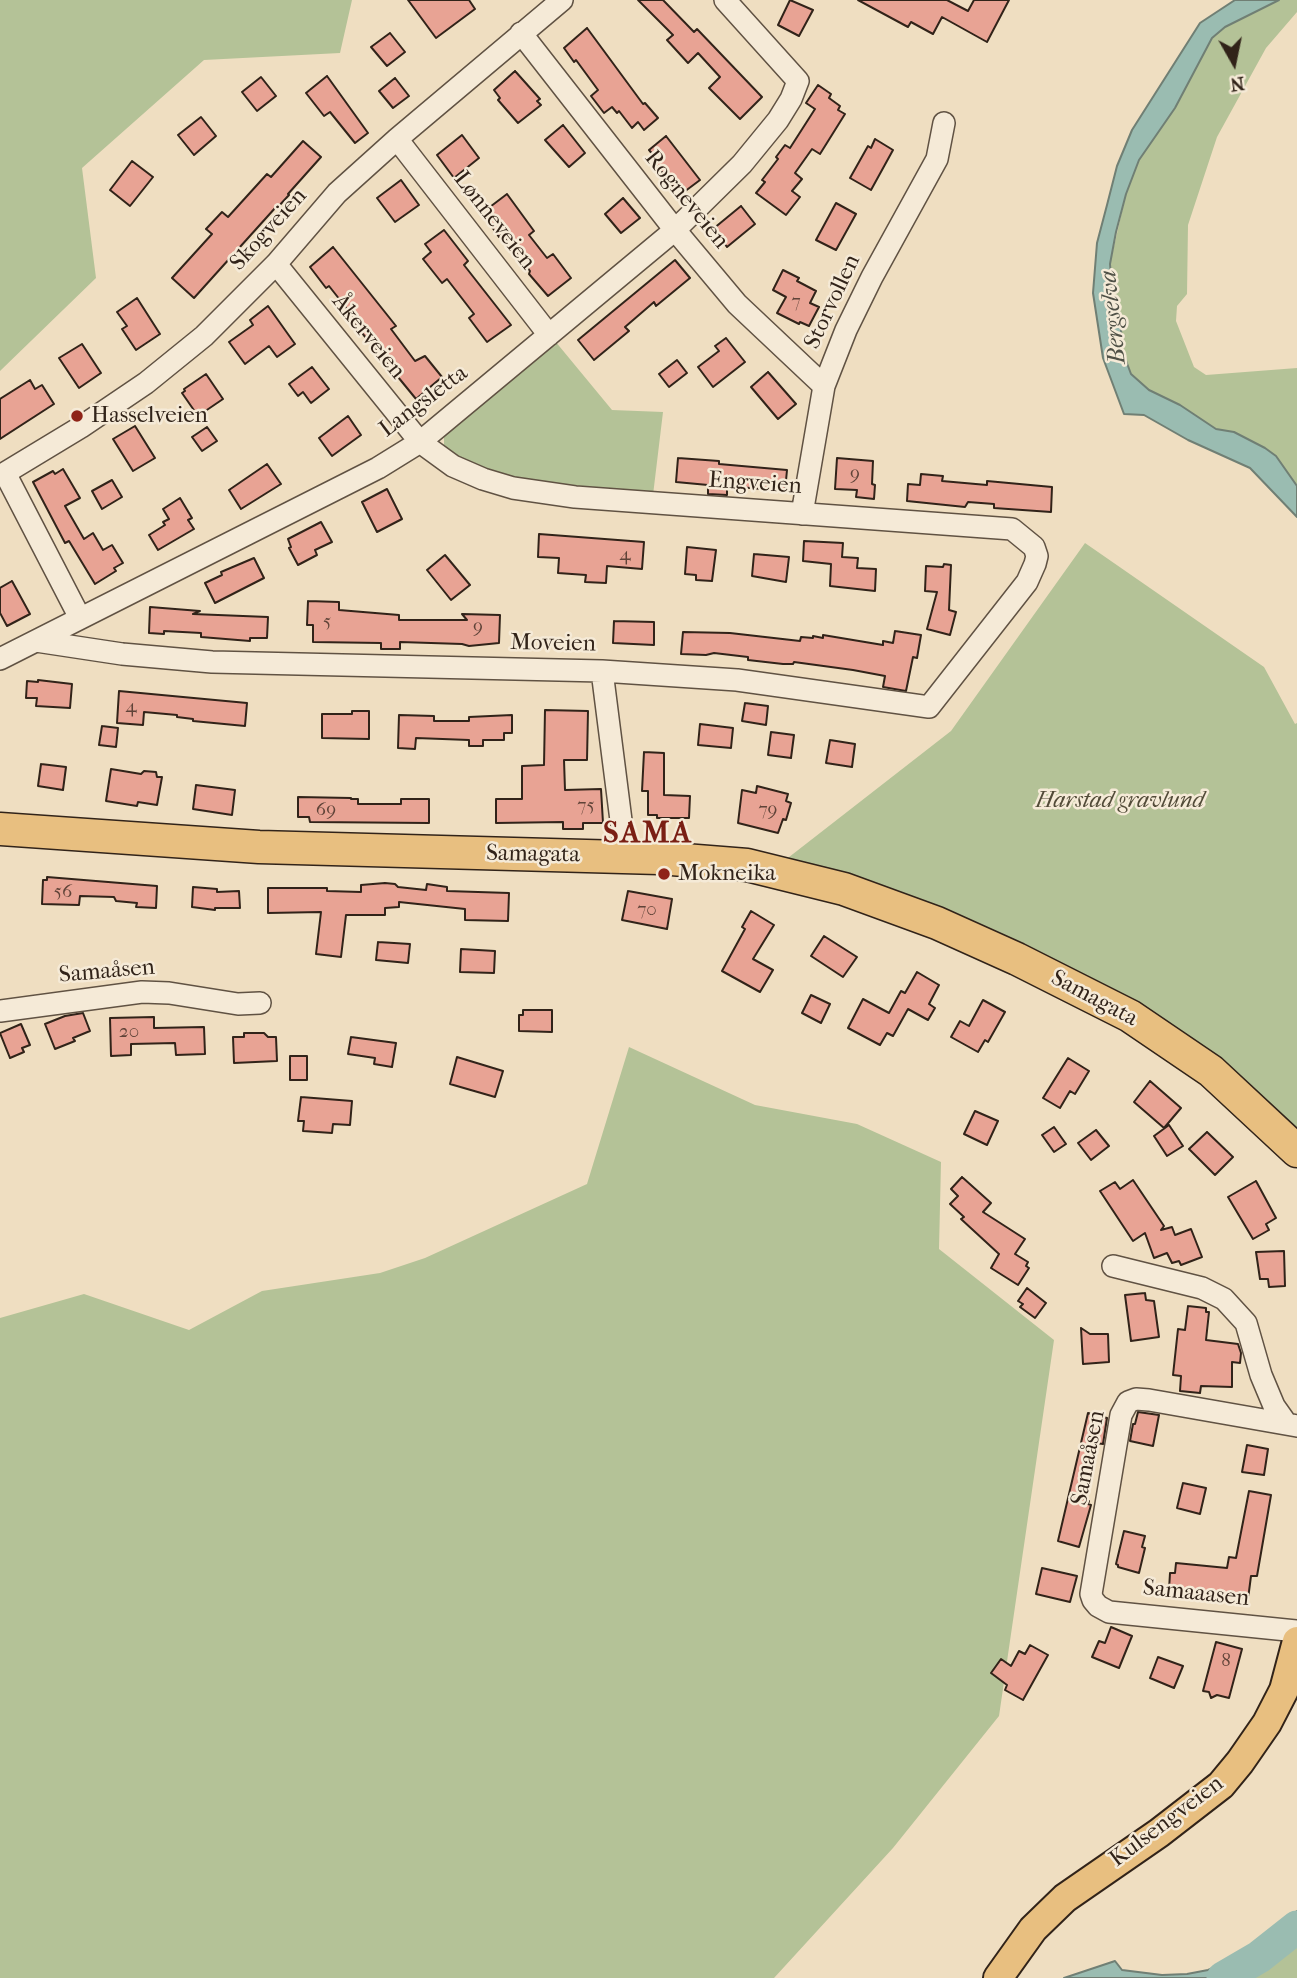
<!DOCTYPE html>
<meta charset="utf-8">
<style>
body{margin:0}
#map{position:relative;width:1297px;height:1978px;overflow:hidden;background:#efdec1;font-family:"IM FELL French Canon",serif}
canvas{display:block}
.north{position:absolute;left:1199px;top:28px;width:70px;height:70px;-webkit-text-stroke:5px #f5ead7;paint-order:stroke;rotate:171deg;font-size:19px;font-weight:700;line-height:28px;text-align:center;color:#312319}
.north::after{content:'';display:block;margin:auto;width:24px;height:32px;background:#312319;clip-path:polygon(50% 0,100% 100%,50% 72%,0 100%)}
</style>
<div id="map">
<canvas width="1297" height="1978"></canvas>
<div class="north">N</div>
</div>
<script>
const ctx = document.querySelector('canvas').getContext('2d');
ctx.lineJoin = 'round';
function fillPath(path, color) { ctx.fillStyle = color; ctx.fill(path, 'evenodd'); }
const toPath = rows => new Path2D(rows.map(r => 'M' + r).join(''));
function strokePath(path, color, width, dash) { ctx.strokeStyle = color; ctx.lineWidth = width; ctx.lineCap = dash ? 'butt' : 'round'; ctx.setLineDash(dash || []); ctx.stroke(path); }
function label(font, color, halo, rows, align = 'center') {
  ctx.font = font + ' "IM FELL French Canon",serif'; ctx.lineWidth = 5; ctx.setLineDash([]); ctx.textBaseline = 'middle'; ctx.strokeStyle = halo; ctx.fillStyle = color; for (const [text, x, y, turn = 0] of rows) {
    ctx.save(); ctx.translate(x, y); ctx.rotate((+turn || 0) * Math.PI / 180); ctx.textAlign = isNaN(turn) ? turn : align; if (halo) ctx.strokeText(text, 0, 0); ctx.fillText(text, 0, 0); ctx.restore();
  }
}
fillPath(toPath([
 [0,0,352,0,340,53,204,60,82,168,96,278,0,371],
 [1279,0,1297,0,1297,12,1266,48,1217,137,1188,225,1187,294,1177,306,1176,321,1194,367,1206,375,1297,368,1297,486,1276,456,1235,432,1216,429,1180,405,1149,390,1130,374,1122,350,1121,329,1113,305,1110,264,1126,194,1139,160,1175,108,1212,38,1225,27],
 [555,341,612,410,663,412,653,495,539,485,487,473,444,449,444,437,447,432],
 [1085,543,1264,667,1295,724,1297,723,1297,1132,1230,1072,784,861,951,731],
 [629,1047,755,1105,857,1124,941,1162,939,1249,1054,1340,999,1716,893,1848,774,1978,0,1978,0,1318,84,1294,189,1330,262,1291,380,1273,425,1258,587,1184],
 [1297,1942,1297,1978,1246,1978,1258,1973,1266,1961,1284,1952]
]), '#b4c297');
const water = toPath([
 [1235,0,1279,0,1225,27,1212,38,1175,108,1139,160,1126,194,1116,232,1110,264,1113,305,1121,329,1122,350,1131,374,1149,390,1180,405,1216,429,1234,432,1265,448,1276,456,1297,486,1297,517,1250,468,1188,440,1144,415,1124,414,1103,358,1093,293,1097,243,1107,205,1117,166,1132,130,1200,23,1235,0],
 [1297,1911,1297,1942,1284,1952,1266,1961,1258,1973,1246,1978,1064,1978,1115,1961,1122,1970,1162,1975,1187,1974,1208,1970,1280,1940,1288,1932,1291,1917,1297,1911]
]);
fillPath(water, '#9abcb1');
strokePath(water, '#707f74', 2);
strokePath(toPath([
 [1223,1978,1259,1957,1297,1927]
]), '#9abcb1', 33);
const building = toPath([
 [408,0,469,0,475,9,436,38,408,0],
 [638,0,663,0,694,32,697,29,762,97,740,119,709,88,720,77,698,53,688,63,667,40,673,35,638,0],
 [790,0,813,10,799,36,778,25,790,0],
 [858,0,947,0,968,11,974,0,1009,0,987,42,942,17,933,34,911,22,908,27,858,0],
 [587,28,643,104,645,103,658,118,644,130,638,122,632,128,619,111,617,113,612,107,604,113,591,96,598,90,576,60,574,62,564,48,587,28],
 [390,33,405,52,387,66,371,47,390,33],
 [515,71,540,99,537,101,541,105,518,123,498,100,500,98,494,90,515,71],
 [327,76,368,133,355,143,330,112,324,116,306,93,327,76],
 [261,77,276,96,257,111,242,92,261,77],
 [395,78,409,96,393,108,379,91,395,78],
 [818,85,831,94,829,98,840,106,838,110,845,114,820,154,812,149,795,173,802,179,792,191,800,197,786,215,756,193,765,182,762,180,778,159,776,157,785,145,790,148,815,109,806,103,818,85],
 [201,117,216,136,194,155,178,135,201,117],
 [563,125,585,153,569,167,545,140,563,125],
 [462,135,479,158,454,178,437,155,462,135],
 [666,136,700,180,680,195,651,158,654,156,649,150,666,136],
 [875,139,893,150,871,190,850,178,868,146,871,148,875,139],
 [303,141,321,157,288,194,289,195,277,208,276,207,194,298,172,278,212,234,206,229,222,212,228,217,267,174,271,177,303,141],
 [132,161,153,177,130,206,110,190,132,161],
 [401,180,419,205,395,222,377,198,401,180],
 [507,194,534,231,529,235,547,258,553,254,571,278,548,296,529,274,530,271,502,234,499,237,482,213,507,194],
 [623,198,640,218,621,233,605,214,623,198],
 [836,203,856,214,836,250,816,240,836,203],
 [741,206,755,224,727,247,713,229,741,206],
 [444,230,468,261,464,265,511,325,487,342,469,318,474,314,447,279,442,283,423,259,431,252,425,244,444,230],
 [333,247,396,326,391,329,415,361,425,356,442,377,416,399,353,322,355,319,329,286,326,288,310,267,333,247],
 [675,260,690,278,656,306,654,302,625,327,629,331,594,360,578,340,675,260],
 [783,270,799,278,797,281,816,291,810,303,819,307,809,326,800,322,799,324,777,313,786,297,773,290,783,270],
 [137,298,160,334,136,350,122,329,127,326,117,312,137,298],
 [268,306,295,344,277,357,269,346,245,364,229,342,253,325,250,320,268,306],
 [726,338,745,362,713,387,698,367,719,351,715,346,726,338],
 [82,344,101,373,79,388,59,358,82,344],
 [677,360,687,373,669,387,659,374,677,360],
 [312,367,329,389,311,403,303,392,298,396,289,384,312,367],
 [768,372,796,404,778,419,751,387,768,372],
 [206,374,223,399,198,416,182,393,185,391,184,389,206,374],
 [30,380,35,389,42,385,54,404,0,439,0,399,30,380],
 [348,416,361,435,332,456,319,438,348,416],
 [135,426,155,458,133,471,113,439,135,426],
 [207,427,217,441,202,451,192,437,207,427],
 [678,458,719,461,719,464,787,470,785,491,727,486,727,495,708,494,708,485,676,482,678,458],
 [837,458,873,461,872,484,875,485,874,499,856,497,857,490,835,489,837,458],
 [267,464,281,484,241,509,229,490,267,464],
 [63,469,80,498,65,506,84,539,93,533,103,550,112,545,123,563,114,568,116,571,95,584,69,541,65,543,33,482,53,471,55,474,63,469],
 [921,474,943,476,942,481,987,485,987,481,1052,487,1051,512,994,508,994,504,968,502,965,507,907,501,908,484,920,485,921,474],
 [112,480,122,497,102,509,92,491,112,480],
 [387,489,402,519,377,532,362,502,387,489],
 [180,498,192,518,188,520,194,529,158,550,149,535,165,525,163,522,169,519,163,509,180,498],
 [321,522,332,542,315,550,317,555,298,565,289,548,291,547,288,539,321,522],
 [539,534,644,542,642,569,607,566,606,583,585,582,586,575,558,573,559,558,538,557,539,534],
 [804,541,843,543,842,557,858,558,857,568,876,569,875,591,830,586,831,564,803,561,804,541],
 [687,547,716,550,712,581,696,580,696,575,685,574,687,547],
 [754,554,789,557,786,582,752,576,754,554],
 [445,555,470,585,451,600,427,570,445,555],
 [254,558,264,578,215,603,205,583,222,575,221,572,254,558],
 [944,564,951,565,949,610,956,612,950,635,927,629,937,592,925,591,926,566,943,567,944,564],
 [12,581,30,614,7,626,0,613,0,588,12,581],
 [308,601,339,602,339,610,399,615,399,620,467,620,462,614,500,615,499,643,469,646,462,644,400,642,400,649,381,649,381,643,313,642,313,625,307,625,308,601],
 [150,607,200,611,193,614,268,617,267,638,250,638,250,641,201,637,201,633,164,631,164,634,149,633,150,607],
 [614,621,654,622,654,645,613,643,614,621],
 [895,631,921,635,917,658,913,657,906,691,883,687,885,676,853,670,794,662,793,664,783,664,748,660,748,657,714,653,706,655,681,654,683,632,730,633,800,641,801,637,813,638,813,636,823,638,823,635,883,645,883,641,893,643,895,631],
 [38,680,72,684,70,708,36,706,37,698,26,698,27,681,38,682,38,680],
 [119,691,247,703,245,726,193,721,193,719,177,717,177,715,144,712,143,725,117,723,119,691],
 [745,703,768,706,766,725,742,721,745,703],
 [545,710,588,711,587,760,564,760,565,790,601,789,603,823,583,823,583,829,563,829,563,822,496,823,496,799,522,799,522,766,544,765,545,710],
 [352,711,369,711,369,739,322,738,322,714,352,714,352,711],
 [399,715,434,716,434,721,469,721,469,717,512,715,512,733,504,733,504,740,483,740,483,746,469,746,469,740,416,738,415,749,398,748,399,715],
 [700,724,733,728,731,748,698,745,700,724],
 [102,726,118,728,116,747,99,745,102,726],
 [771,732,794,735,791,758,768,755,771,732],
 [830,740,855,744,852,767,826,763,830,740],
 [644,752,664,753,664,795,690,796,689,818,657,818,657,815,648,815,648,791,642,791,644,752],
 [41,764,66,767,63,790,38,786,41,764],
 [111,769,141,774,144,771,156,772,157,777,162,777,157,805,138,802,137,806,106,801,111,769],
 [196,785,235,790,232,815,193,809,196,785],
 [757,786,788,794,786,801,791,803,786,820,783,819,778,833,738,823,742,790,756,793,757,786],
 [298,797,351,798,351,799,358,799,358,804,401,804,401,799,429,799,429,823,310,822,309,817,298,817,298,797],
 [47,877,157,886,156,908,136,907,137,903,116,901,114,897,80,896,79,905,42,904,43,880,47,880,47,877],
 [385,883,395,884,398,887,426,890,427,884,447,887,447,891,509,893,508,921,465,920,465,909,399,902,399,907,385,908,385,915,346,915,341,957,316,954,321,912,268,913,268,888,327,888,327,891,361,892,361,885,385,883],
 [193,887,217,889,217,892,239,891,240,908,215,908,215,910,192,907,193,887],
 [628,891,672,899,667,929,622,920,628,891],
 [751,911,774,925,753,959,773,970,760,992,722,971,745,929,742,927,751,911],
 [824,936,857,957,843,977,811,956,824,936],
 [378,942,410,944,408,963,376,960,378,942],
 [461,949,495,951,494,973,460,972,461,949],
 [917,972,939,985,929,1004,935,1008,928,1020,908,1009,893,1036,887,1033,880,1045,848,1028,863,999,889,1013,901,991,905,993,917,972],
 [811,995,830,1004,821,1023,802,1013,811,995],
 [983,1000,1005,1012,988,1042,985,1040,978,1052,951,1037,960,1021,969,1026,983,1000],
 [523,1010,552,1010,552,1032,519,1031,519,1015,523,1015,523,1010],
 [83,1013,90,1031,73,1038,75,1041,55,1049,45,1024,65,1016,83,1013],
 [154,1017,154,1028,204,1027,205,1054,176,1055,175,1043,131,1044,131,1055,111,1056,110,1018,154,1017],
 [21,1024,30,1045,22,1048,24,1052,10,1058,0,1033,21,1024],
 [244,1033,264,1033,268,1037,276,1037,277,1061,234,1063,233,1037,244,1037,244,1033],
 [351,1037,396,1043,392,1067,374,1064,375,1058,348,1054,351,1037],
 [290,1056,307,1056,307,1080,290,1080,290,1056],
 [457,1057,503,1071,495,1097,450,1084,457,1057],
 [1068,1058,1089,1071,1075,1094,1070,1091,1060,1108,1043,1098,1068,1058],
 [1150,1081,1181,1108,1164,1128,1134,1102,1150,1081],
 [301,1097,352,1101,350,1125,333,1124,332,1133,303,1131,304,1121,298,1121,301,1097],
 [975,1111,998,1121,987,1145,964,1134,975,1111],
 [1169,1125,1183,1146,1167,1156,1154,1136,1169,1125],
 [1054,1127,1066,1144,1054,1152,1042,1135,1054,1127],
 [1096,1130,1109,1146,1091,1160,1078,1143,1096,1130],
 [1207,1132,1233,1157,1215,1175,1189,1149,1207,1132],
 [962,1177,991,1203,983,1212,1025,1239,1015,1254,1028,1262,1026,1266,1029,1268,1018,1285,991,1268,999,1254,961,1219,964,1217,950,1204,958,1196,951,1189,962,1177],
 [1133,1180,1164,1226,1161,1230,1172,1227,1175,1235,1191,1229,1202,1257,1181,1265,1179,1261,1172,1263,1167,1253,1154,1258,1145,1233,1133,1241,1100,1191,1115,1182,1120,1189,1133,1180],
 [1256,1181,1276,1218,1266,1224,1269,1230,1253,1239,1228,1197,1256,1181],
 [1284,1251,1285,1286,1269,1287,1268,1279,1260,1279,1256,1252,1284,1251],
 [1027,1288,1046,1303,1035,1318,1020,1307,1023,1304,1018,1301,1027,1288],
 [1145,1293,1146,1300,1154,1301,1159,1337,1131,1341,1125,1295,1145,1293],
 [1188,1306,1206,1308,1206,1312,1209,1312,1206,1340,1238,1344,1241,1353,1240,1363,1232,1362,1232,1387,1201,1386,1200,1393,1180,1391,1181,1376,1173,1375,1178,1329,1185,1330,1188,1306],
 [1081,1328,1090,1334,1108,1334,1109,1362,1083,1364,1081,1328],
 [1138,1412,1159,1415,1153,1446,1130,1441,1133,1424,1135,1424,1138,1412],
 [1088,1413,1107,1418,1103,1444,1096,1443,1084,1499,1089,1501,1088,1504,1091,1505,1079,1547,1058,1541,1088,1413],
 [1247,1445,1268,1449,1264,1475,1242,1472,1247,1445],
 [1183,1483,1206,1488,1200,1514,1177,1508,1183,1483],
 [1249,1491,1271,1495,1257,1576,1251,1576,1248,1599,1169,1590,1170,1573,1175,1573,1176,1563,1227,1568,1229,1557,1236,1558,1249,1491],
 [1124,1531,1145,1536,1142,1547,1145,1548,1139,1573,1118,1567,1118,1565,1116,1564,1124,1531],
 [1042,1568,1077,1576,1070,1602,1036,1594,1042,1568],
 [1111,1627,1132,1636,1119,1668,1092,1657,1099,1641,1105,1643,1111,1627],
 [1216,1642,1242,1649,1229,1698,1217,1695,1211,1698,1209,1692,1203,1691,1216,1642],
 [1030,1645,1048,1655,1023,1700,1005,1690,1007,1685,991,1673,1001,1659,1011,1666,1019,1651,1025,1654,1030,1645],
 [1158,1657,1183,1666,1174,1688,1150,1678,1158,1657]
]);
fillPath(building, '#e8a394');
strokePath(building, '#312319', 2);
const minor = toPath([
 [521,33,675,230,737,304,824,386],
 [397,139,549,335],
 [5,473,80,618],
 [0,476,81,427,146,383,204,336,276,264,337,193,397,139,562,0],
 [802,514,824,386,846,330,872,277,937,159,944,123],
 [36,641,122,654,212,662,602,671,737,680,929,707,1027,582,1035,564,1037,556,1034,547,1012,529,575,497,513,488,483,479,453,466,420,442,276,264],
 [0,659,378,468,420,442,675,230,742,164,778,120,791,99,798,81,725,0],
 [602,671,624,844,621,857],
 [0,1011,142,992,169,993,238,1004,260,1003],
 [1113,1266,1202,1288,1224,1299,1246,1323,1261,1375,1274,1406,1286,1423],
 [1297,1426,1149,1400,1136,1399,1128,1402,1121,1415,1091,1594,1093,1600,1098,1606,1109,1612,1297,1631]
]);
const major = toPath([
 [998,1978,1033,1929,1065,1898,1159,1833,1221,1785,1240,1762,1267,1723,1284,1690,1297,1641]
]);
const highway = toPath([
 [0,829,259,847,659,858,747,865,844,889,937,923,1017,959,1130,1016,1211,1071,1297,1151]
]);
strokePath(minor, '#605243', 24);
strokePath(major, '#312319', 32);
strokePath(highway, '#312319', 35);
strokePath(minor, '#f5ead7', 21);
strokePath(major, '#e8bf80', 28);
strokePath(highway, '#e8bf80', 32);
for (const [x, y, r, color] of [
 [77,416,7,"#8f2418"],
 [664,874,7,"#8f2418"]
]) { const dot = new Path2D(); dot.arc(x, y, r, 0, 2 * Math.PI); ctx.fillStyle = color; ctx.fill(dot); strokePath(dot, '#f5ead7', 2.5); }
label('19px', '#5f4338', null, [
 ["7",796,302],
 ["9",855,474],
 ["4",625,555],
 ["5",327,622],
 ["9",478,627],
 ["4",131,707],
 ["75",586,806],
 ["69",326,810],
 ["79",768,810],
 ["56",63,892],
 ["70",647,910],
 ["20",129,1032],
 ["8",1226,1661]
]);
label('23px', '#312319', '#f5ead7', [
 ["Rogneveien",686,200,51],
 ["Lønneveien",494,221,52],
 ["Skogveien",269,230,-48],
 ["Storvollen",833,302,-65],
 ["Åkerveien",368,337,51],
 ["Langsletta",424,402,-37],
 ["Engveien",755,484,4],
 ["Moveien",553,644,1],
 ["Samagata",533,855,1],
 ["Samaåsen",107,972,-5],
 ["Samagata",1094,999,28],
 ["Samaåsen",1089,1458,-79],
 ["Samaaasen",1196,1594,6],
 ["Kulsengveien",1167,1822,-37]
]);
label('23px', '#312319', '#f5ead7', [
 ["Hasselveien",91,416],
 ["Mokneika",678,874]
], 'left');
label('italic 23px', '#524b38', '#f5ead7', [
 ["Harstad gravlund",1120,801]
]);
label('italic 24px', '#505147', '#f5ead7', [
 ["Bergselva",1114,317,-96]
]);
ctx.letterSpacing = '2px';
label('bold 30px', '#7a1f14', '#f5ead7', [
 ["SAMA",648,835]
]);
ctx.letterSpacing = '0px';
</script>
